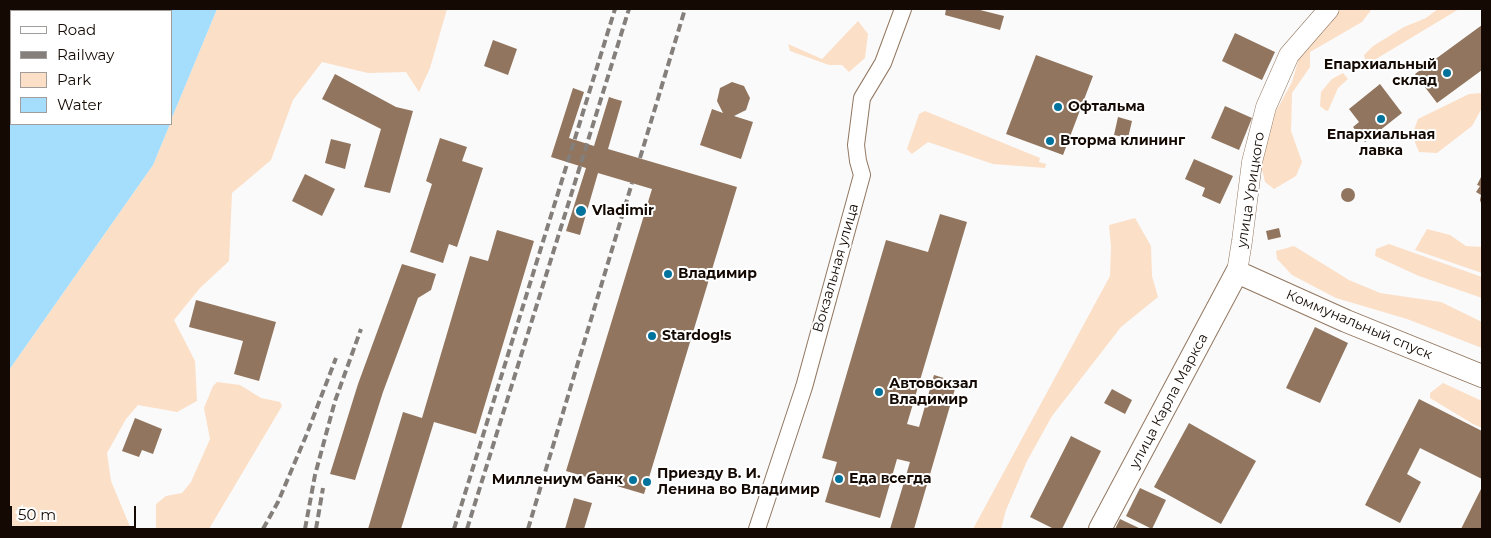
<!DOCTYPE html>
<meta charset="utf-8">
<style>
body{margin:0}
#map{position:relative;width:1491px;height:538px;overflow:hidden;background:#fafafa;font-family:Montserrat,sans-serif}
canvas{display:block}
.frame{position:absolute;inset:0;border:10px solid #140a03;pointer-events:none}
.legend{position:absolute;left:10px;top:10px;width:162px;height:115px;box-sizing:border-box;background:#fff;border:1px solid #a19d9a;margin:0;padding:6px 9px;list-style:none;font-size:15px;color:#140a03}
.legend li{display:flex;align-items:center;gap:10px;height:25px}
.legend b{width:25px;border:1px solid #a19d9a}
.scale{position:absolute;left:10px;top:506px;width:126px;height:22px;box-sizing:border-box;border:2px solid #140a03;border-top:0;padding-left:6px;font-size:15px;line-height:18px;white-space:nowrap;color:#140a03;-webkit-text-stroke:4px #fff;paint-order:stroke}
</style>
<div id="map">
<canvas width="1491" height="538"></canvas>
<div class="frame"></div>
<ul class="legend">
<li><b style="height:6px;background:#fff"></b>Road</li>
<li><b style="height:6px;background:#847f7b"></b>Railway</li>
<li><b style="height:14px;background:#fbdfc7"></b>Park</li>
<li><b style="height:14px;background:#a5ddfc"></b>Water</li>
</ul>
<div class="scale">50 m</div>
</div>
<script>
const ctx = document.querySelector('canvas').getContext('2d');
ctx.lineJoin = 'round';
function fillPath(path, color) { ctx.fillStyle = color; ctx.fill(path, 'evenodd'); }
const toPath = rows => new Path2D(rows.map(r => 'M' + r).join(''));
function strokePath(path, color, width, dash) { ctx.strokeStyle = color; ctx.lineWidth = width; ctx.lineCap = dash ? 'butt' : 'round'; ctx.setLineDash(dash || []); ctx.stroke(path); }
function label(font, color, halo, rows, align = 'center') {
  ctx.font = font + ' Montserrat,sans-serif'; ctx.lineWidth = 4; ctx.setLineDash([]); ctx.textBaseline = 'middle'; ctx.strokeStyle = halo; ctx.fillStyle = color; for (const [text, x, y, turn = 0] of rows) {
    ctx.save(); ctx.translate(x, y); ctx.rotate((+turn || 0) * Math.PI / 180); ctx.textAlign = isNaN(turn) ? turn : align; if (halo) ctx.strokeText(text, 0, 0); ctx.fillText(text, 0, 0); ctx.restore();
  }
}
fillPath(toPath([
 [217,9,447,9,430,68,419,92,406,72,368,73,322,62,293,100,271,160,232,193,229,261,200,288,174,320,195,361,197,401,177,412,138,405,126,419,107,453,111,481,131,529,9,529,9,370,153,165,170,124,171,124,171,120],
 [1340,9,1374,9,1371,10,1362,22,1310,52,1310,67,1292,93,1291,131,1302,162,1296,176,1274,189,1265,182,1261,165,1275,113,1292,82,1301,51],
 [1438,9,1459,9,1366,65,1364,55,1373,46,1404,27,1426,18],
 [858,21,868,34,865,58,849,72,842,65,829,65,790,51,788,44,822,59],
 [1343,73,1348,79,1338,88,1328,111,1325,110,1320,106,1321,92,1332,79],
 [1482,93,1482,108,1472,126,1437,153,1419,152,1412,135,1418,119,1469,94],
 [925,111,1040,158,1039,162,1046,164,1045,168,993,164,928,142,912,154,907,149,919,114],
 [1135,218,1151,246,1152,276,1158,297,1121,327,1052,416,1027,461,1006,510,1001,529,973,529,1110,276,1111,247,1109,225],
 [1427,229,1450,235,1466,246,1482,247,1482,273,1415,250],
 [1389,244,1482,277,1482,298,1419,276,1375,256,1376,249],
 [1294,246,1349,280,1380,293,1441,302,1482,322,1482,348,1407,319,1336,298,1292,275,1277,259,1276,251],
 [217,382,240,385,261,398,280,402,282,406,209,529,156,529,156,504,166,496,182,493,191,482,210,439,204,408,213,386],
 [1443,383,1482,401,1482,428,1473,424,1430,398,1430,393]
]), '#fbdfc7');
fillPath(toPath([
 [9,9,217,9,171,120,171,11,11,11,11,124,170,124,153,165,9,370]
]), '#a5ddfc');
fillPath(toPath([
 [946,9,976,9,1004,16,1000,30,945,15],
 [1482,25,1482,70,1437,103,1415,74],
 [1235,33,1275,52,1262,80,1222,61],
 [493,40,517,49,508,75,484,66],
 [1036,55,1093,76,1063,155,1006,134],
 [335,74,396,107,413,111,390,193,364,187,381,129,322,99],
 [732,82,744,86,750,98,746,110,734,116,753,122,741,159,700,145,712,109,723,113,717,101,720,88],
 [1380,84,1402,113,1365,142,1353,127,1359,122,1349,109],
 [573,88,584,92,569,138,594,146,609,97,615,99,622,101,608,149,737,187,644,494,566,471,652,189,598,173,580,235,566,231,586,168,551,157],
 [1225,106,1252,118,1239,150,1211,138],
 [1118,117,1132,121,1128,138,1114,135],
 [440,138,467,147,462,161,483,168,457,247,449,244,443,263,410,252,432,184,426,181],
 [331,139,351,144,345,169,325,163],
 [1194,159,1233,176,1220,204,1202,196,1205,188,1185,179],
 [305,174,335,189,322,216,292,201],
 [1482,175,1482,206,1480,200,1481,195,1476,192,1480,186,1477,185],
 '1341 195a7 7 0 1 1 14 0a7 7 0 1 1-14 0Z',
 [940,214,967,222,907,424,919,427,934,375,957,382,914,529,890,529,910,462,897,459,880,518,825,502,837,462,822,458,886,240,928,252],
 [1279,228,1281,237,1268,240,1266,231],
 [497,230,534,241,476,434,434,422,401,529,368,529,403,412,422,418,470,256,488,261],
 [402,264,436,274,431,290,418,298,383,392,355,480,330,474,358,384],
 [196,300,276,322,259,381,234,374,243,341,189,327],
 [1315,327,1348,343,1320,403,1286,388],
 [1112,389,1132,400,1125,414,1104,403],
 [1419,399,1482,431,1482,479,1420,448,1407,474,1421,482,1400,523,1365,505],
 [135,418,162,429,153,454,142,450,139,457,122,451],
 [1189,423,1256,461,1221,524,1154,487],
 [1071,436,1101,451,1062,529,1054,529,1030,517],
 [1482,487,1482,529,1461,529],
 [1140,488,1166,500,1152,529,1126,516],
 [574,498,592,503,584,529,565,529],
 [1120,519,1141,529,1115,529]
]), '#91755e');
const minor = toPath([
 [757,529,804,387,862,175,858,161,856,145,862,98,883,63,903,9]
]);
const tertiary = toPath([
 [1237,272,1242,241,1252,162,1266,107,1289,55,1329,9]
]);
const secondary = toPath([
 [1100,529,1237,272,1346,321,1482,376]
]);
strokePath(minor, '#927760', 18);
strokePath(tertiary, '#927760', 21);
strokePath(secondary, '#927760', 24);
strokePath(minor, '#fff', 16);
strokePath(tertiary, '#fff', 20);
strokePath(secondary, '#fff', 22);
strokePath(toPath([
 [640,158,685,9],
 [263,529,278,502,306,436,336,358],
 [305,529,315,475,335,401,361,329],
 [316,529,323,488],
 [454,529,615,9],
 [467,529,629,9],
 [528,529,632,183]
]), '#847f7b', 4, [8, 4]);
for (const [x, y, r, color] of [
 [1447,73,5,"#00739d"],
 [1058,107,5,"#00739d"],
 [1381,119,5,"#00739d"],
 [1050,141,5,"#00739d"],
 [581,211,6,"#00739d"],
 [668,274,5,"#00739d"],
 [652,336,5,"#00739d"],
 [879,392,5,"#00739d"],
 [839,479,5,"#00739d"],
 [633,480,5,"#00739d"],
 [647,482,5,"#00739d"]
]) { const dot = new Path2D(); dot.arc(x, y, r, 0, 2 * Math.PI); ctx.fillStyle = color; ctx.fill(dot); strokePath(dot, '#fff', 2); }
label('bold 14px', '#140a03', '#fff', [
 ["Епархиальный",1437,65,"right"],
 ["склад",1437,81,"right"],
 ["Офтальма",1068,107],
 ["Епархиальная",1381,135,"center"],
 ["лавка",1381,151,"center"],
 ["Вторма клининг",1060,141],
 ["Vladimir",592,211],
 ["Владимир",678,274],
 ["Stardog!s",662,336],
 ["Автовокзал",889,384],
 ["Владимир",889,400],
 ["Приезду В. И.",657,474],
 ["Ленина во Владимир",657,490],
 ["Еда всегда",849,479],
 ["Миллениум банк",623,480,"right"]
], 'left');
label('14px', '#140a03', '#fff', [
 ["улица Урицкого",1251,190,-81],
 ["Вокзальная улица",836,268,-74],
 ["Коммунальный спуск",1359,325,23],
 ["улица Карла Маркса",1169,401,-62]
]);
</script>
